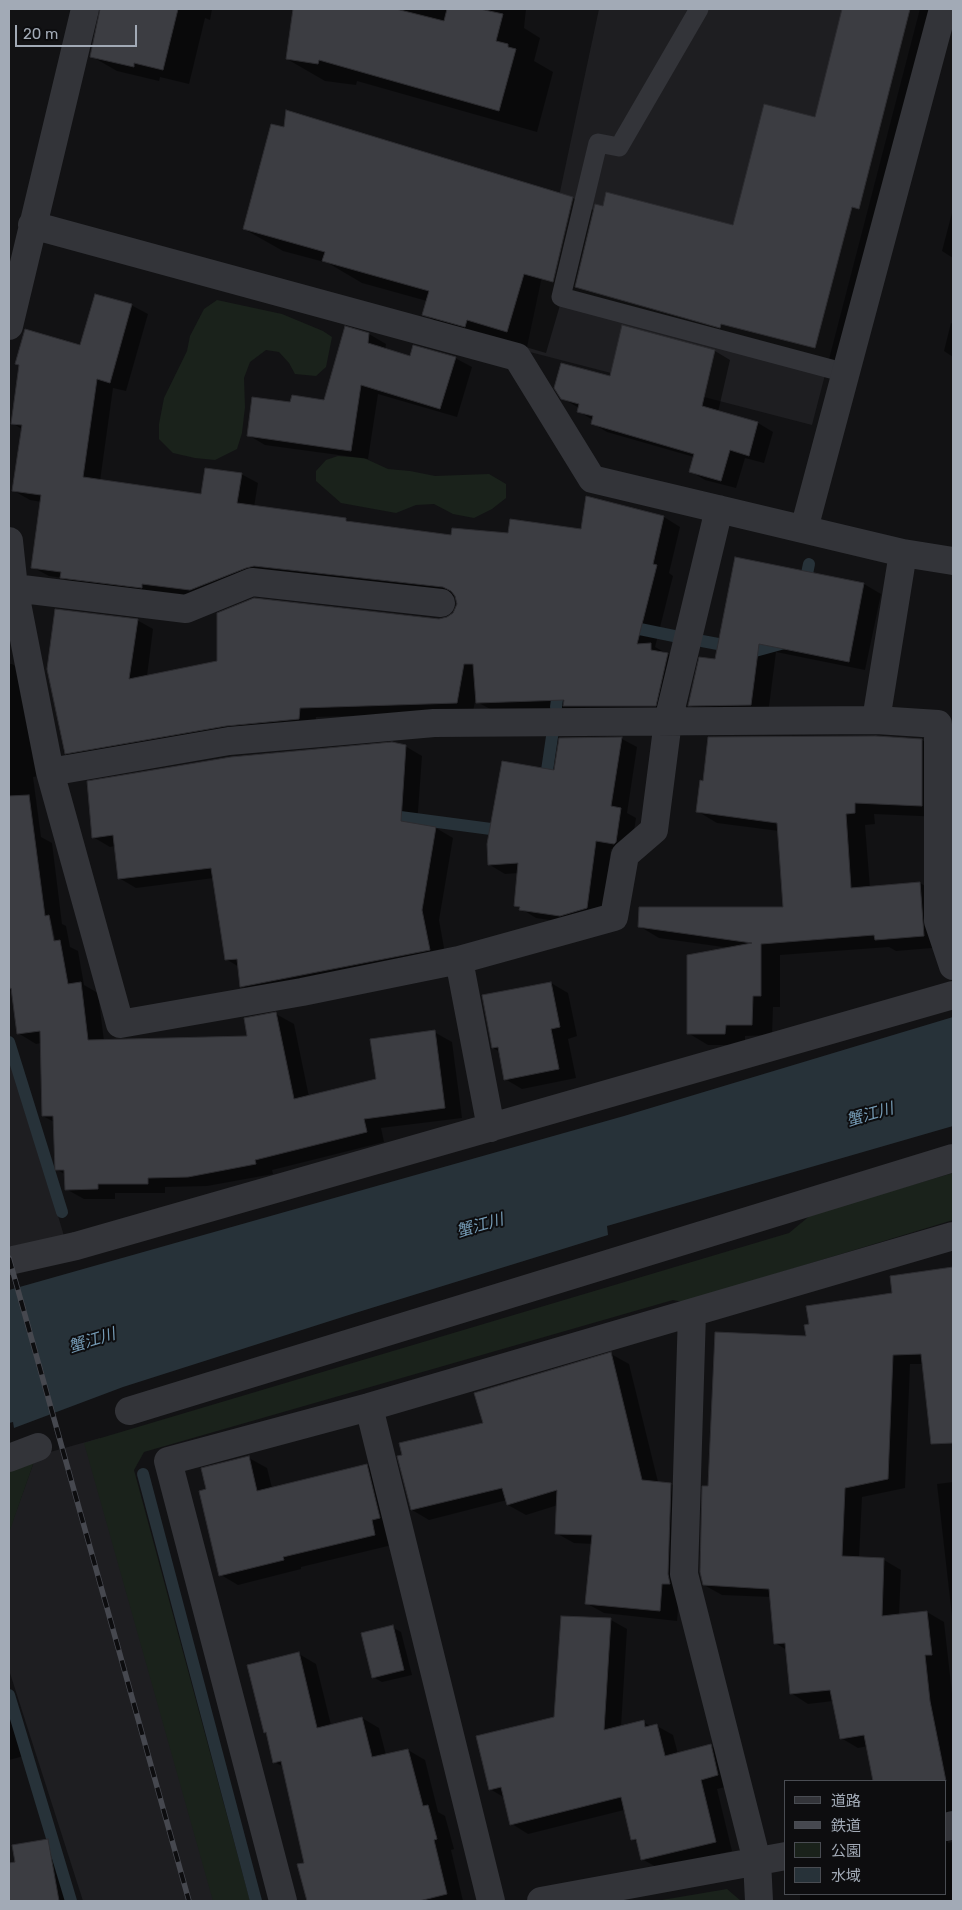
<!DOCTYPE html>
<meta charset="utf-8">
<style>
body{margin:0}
#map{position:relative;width:962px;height:1910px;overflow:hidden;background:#121214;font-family:Rubik,"Noto Sans JP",sans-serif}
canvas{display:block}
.frame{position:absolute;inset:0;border:10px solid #a2aab6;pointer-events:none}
.legend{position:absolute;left:784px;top:1780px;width:162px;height:115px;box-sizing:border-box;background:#0d0d0f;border:1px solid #494c52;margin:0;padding:6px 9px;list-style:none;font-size:15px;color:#a2aab6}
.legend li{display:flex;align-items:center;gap:10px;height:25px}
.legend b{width:25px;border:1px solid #494c52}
.scale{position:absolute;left:15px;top:25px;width:122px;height:22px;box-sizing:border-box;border:2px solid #a2aab6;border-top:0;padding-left:6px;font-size:15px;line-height:18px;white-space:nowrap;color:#a2aab6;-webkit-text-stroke:4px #0d0d0f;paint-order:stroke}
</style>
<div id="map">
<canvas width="962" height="1910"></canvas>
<div class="frame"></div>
<ul class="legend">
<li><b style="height:6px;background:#333439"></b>道路</li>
<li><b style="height:6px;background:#46484f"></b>鉄道</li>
<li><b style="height:14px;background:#1a221b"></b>公園</li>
<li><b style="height:14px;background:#273239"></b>水域</li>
</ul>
<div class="scale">20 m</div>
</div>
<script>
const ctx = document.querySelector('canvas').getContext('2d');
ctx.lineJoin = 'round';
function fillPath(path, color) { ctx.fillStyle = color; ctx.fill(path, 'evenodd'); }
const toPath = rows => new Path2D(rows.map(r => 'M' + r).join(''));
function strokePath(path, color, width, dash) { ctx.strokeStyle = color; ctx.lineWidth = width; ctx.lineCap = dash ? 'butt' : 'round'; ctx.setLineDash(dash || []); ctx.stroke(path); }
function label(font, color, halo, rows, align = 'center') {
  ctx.font = font + ' Rubik,"Noto Sans JP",sans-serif'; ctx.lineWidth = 4; ctx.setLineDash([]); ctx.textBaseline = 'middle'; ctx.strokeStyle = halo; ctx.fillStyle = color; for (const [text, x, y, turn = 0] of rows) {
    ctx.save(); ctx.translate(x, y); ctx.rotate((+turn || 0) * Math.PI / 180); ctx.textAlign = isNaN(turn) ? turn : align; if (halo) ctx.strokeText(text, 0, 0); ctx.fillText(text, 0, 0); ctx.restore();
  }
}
fillPath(toPath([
 [599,9,920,9,812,425,526,351],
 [9,1050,64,1236,9,1247],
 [100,1438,250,1901,83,1901,9,1670,9,1531,36,1456]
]), '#1e1e21');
fillPath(toPath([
 [217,300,282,314,323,331,332,337,326,367,316,376,295,374,289,363,279,352,266,350,250,362,244,378,245,407,242,433,237,449,215,460,195,458,173,453,159,439,159,424,164,398,187,351,190,336,204,309],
 [338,456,364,458,388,469,410,471,435,476,489,474,506,484,506,498,492,509,474,518,453,514,434,504,416,505,396,513,341,503,316,481,316,471,326,460],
 [953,1173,953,1220,683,1302,673,1300,144,1452,134,1470,250,1901,213,1901,84,1443,789,1233,812,1214],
 [36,1456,10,1530,9,1531,9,1466],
 [727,1889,741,1901,656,1901]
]), '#1a221b');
fillPath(toPath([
 [953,1017,953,1126,607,1226,608,1235,352,1314,123,1387,14,1428,13,1422,9,1423,9,1290,624,1116]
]), '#273239');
fillPath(toPath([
 [101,9,212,9,210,20,205,18,189,84,160,77,159,81,117,71,91,56],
 [294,9,526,9,524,28,540,38,534,61,553,72,537,132,357,81,356,85,325,81,287,59],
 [844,9,946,9,847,366,563,295,546,353,505,341,461,336,423,314,427,301,362,283,328,263,283,251,244,229,285,128,287,112,573,198,595,211,734,226,816,118],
 [953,209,953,258,942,251],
 [131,305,148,314,126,391,113,388,100,481,202,495,241,474,258,483,254,507,346,519,352,523,452,537,582,530,587,498,664,517,680,527,669,573,673,576,655,647,684,663,672,715,494,711,475,701,473,712,316,717,315,728,80,763,64,753,47,667,137,620,153,629,147,676,447,619,454,613,458,604,456,596,271,575,207,599,77,587,63,578,49,576,32,567,42,502,30,500,14,491,22,429,12,423,81,346],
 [951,323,953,324,953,357,944,351],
 [623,326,715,351,730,360,718,412,758,423,773,432,764,463,745,458,736,488,705,480,690,471,694,457,607,432,592,423,593,420,578,411,579,408,562,398,611,377],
 [369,334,386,344,385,350,410,357,455,358,472,367,457,417,378,394,368,459,265,445,248,435,292,404,325,401],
 [736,559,864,584,881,594,865,670,776,652,768,714,706,715,689,705,716,661],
 [9,664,12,664,30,675,50,774,33,777,41,837,52,843,62,924,66,926,70,947,78,951,84,985,98,993,104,1041,248,1038,276,1014,294,1024,309,1097,377,1080,434,1032,452,1042,462,1118,381,1128,384,1142,272,1170,273,1174,207,1186,165,1187,165,1193,115,1193,115,1199,84,1199,66,1189,66,1175,56,1169,54,1122,43,1116,41,1043,36,1044,18,1033,13,992,9,990],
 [48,917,50,917,57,947,54,947],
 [622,739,637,747,627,813,636,818,631,851,611,849,602,917,576,924,536,918,515,905,519,873,505,874,490,865,555,772],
 [922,740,942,751,942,817,874,814,875,824,865,825,870,888,920,883,940,895,944,947,896,951,889,947,780,955,780,1007,773,1007,772,1035,745,1036,745,1045,708,1045,688,1033,730,948,659,938,639,926,785,908,779,831,717,823,697,811],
 [405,746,422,756,417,825,436,828,453,838,439,920,446,959,258,996,242,986,239,967,226,959,214,878,136,888,119,878,115,846,110,847,93,837],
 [551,983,568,993,577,1036,568,1039,576,1078,522,1089,505,1079,500,1052,493,1048],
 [953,1268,953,1392,943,1394,923,1364,910,1364,905,1488,862,1497,859,1558,884,1560,901,1570,899,1615,927,1612,944,1622,953,1702,953,1825,948,1833,948,1843,953,1842,953,1901,800,1901,800,1894,946,1894,946,1781,875,1781,868,1746,858,1748,841,1738,833,1701,808,1704,791,1693,787,1650,775,1643,771,1597,722,1595,704,1585,709,1488,807,1337,893,1294],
 [611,1354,629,1364,658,1482,671,1484,688,1494,677,1621,604,1613,586,1603,593,1544,574,1543,556,1533,558,1505,526,1515,508,1505,507,1500,429,1520,412,1510,484,1424],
 [249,1458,267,1468,272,1488,367,1465,384,1475,392,1545,301,1567,301,1569,238,1585,221,1575,208,1490],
 [953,1482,953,1625,937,1484],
 [611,1620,627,1629,621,1727,643,1722,652,1727,657,1726,673,1735,678,1754,711,1746,727,1755,734,1785,717,1789,732,1851,658,1868,642,1859,638,1842,632,1839,624,1810,528,1834,512,1824,505,1798,490,1789,555,1718],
 [392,1627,401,1632,412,1675,382,1682,373,1677],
 [299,1654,316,1664,331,1725,362,1718,379,1728,386,1755,408,1750,425,1760,438,1812,445,1816,454,1849,451,1850,463,1901,308,1901,299,1865,305,1864,284,1767,274,1762,268,1734,265,1732],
 [9,1704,24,1756,9,1760],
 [48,1841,57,1846,66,1901,9,1901,9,1865,16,1863]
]), '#0007');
strokePath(toPath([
 [804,588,809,564],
 [625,626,674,636],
 [702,641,755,651,788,642],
 [556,707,559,684],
 [545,784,553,730],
 [385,815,506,831],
 [9,1042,62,1212],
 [143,1474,256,1901],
 [9,1695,71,1901]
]), '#273239', 12);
const building = toPath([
 [100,9,178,9,163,70,134,63,134,67,90,57,100,9],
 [293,9,396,9,444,21,447,9,480,9,503,14,496,41,508,44,508,47,516,49,499,111,319,60,318,64,286,59,293,9],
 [842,9,910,9,859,209,852,207,815,348,721,324,720,328,575,287,595,204,603,206,606,192,733,225,764,104,815,117,842,9],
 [286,110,573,197,553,282,524,274,507,332,467,320,465,327,422,315,429,291,322,261,325,252,243,229,271,124,284,127,286,110],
 [95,294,132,304,110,383,97,379,83,477,201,494,205,468,242,473,237,503,346,518,346,521,451,535,452,528,508,533,510,519,581,529,586,496,664,516,653,564,657,565,637,644,651,643,651,650,668,653,656,706,563,706,564,700,476,703,473,664,464,664,457,703,300,708,299,719,226,726,65,754,47,669,55,609,138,619,129,679,217,661,217,613,254,598,439,619,447,617,453,613,457,604,455,596,451,591,443,587,254,566,246,568,190,590,142,584,142,588,60,578,61,572,31,568,41,495,12,491,22,425,11,424,19,365,15,364,25,329,80,345,95,294],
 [622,325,715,350,702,406,758,422,749,456,730,450,721,481,689,472,694,454,591,424,593,416,577,412,579,404,561,399,554,388,561,363,610,376,622,325],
 [345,326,369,333,368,343,410,356,413,345,456,357,440,409,361,385,351,451,247,436,252,397,290,402,292,395,324,400,345,326],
 [735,557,864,583,849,662,759,644,751,705,688,706,699,657,715,659,735,557],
 [876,736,922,739,922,806,855,803,855,813,846,814,851,888,920,882,924,936,875,940,874,935,761,944,761,996,753,996,752,1025,726,1025,725,1034,687,1034,687,955,752,943,638,927,639,907,783,907,777,823,696,812,700,780,703,781,708,737,876,736],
 [622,737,611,806,621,808,616,842,614,844,596,841,587,908,560,916,519,910,520,907,514,906,518,863,488,865,487,844,502,761,554,770,559,738,622,737],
 [392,742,406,745,401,821,436,827,422,910,430,950,240,987,237,959,225,960,211,868,118,879,113,835,92,838,87,781,231,757,392,742],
 [29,795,45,916,49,915,54,941,60,940,68,984,81,982,88,1040,247,1036,244,1018,276,1012,294,1099,376,1079,370,1039,435,1030,445,1108,364,1119,367,1132,255,1160,256,1164,188,1177,148,1178,148,1184,98,1184,98,1189,65,1190,64,1170,55,1170,53,1116,42,1116,40,1031,17,1034,11,988,9,989,9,796,29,795],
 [551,982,560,1027,551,1029,559,1069,504,1080,498,1047,492,1048,482,995,551,982],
 [953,1267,953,1443,931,1444,921,1354,893,1355,888,1479,845,1488,842,1556,884,1558,882,1616,927,1611,932,1655,925,1655,930,1701,946,1781,873,1781,864,1735,840,1739,830,1690,790,1694,785,1643,774,1644,769,1589,703,1585,700,1572,702,1486,708,1486,715,1332,806,1336,804,1325,809,1324,806,1306,892,1293,890,1276,953,1267],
 [611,1352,642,1480,671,1483,668,1574,670,1584,662,1584,660,1611,585,1604,592,1535,555,1534,557,1490,507,1505,502,1488,411,1510,397,1456,402,1455,399,1443,483,1423,474,1393,611,1352],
 [249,1456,257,1491,367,1464,380,1518,372,1520,375,1535,283,1557,284,1560,219,1576,199,1491,206,1489,201,1468,249,1456],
 [561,1616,611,1618,604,1730,644,1720,645,1727,657,1724,665,1756,711,1744,718,1775,701,1780,716,1842,641,1860,636,1839,631,1840,621,1797,510,1825,501,1787,489,1790,476,1736,554,1717,561,1616],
 [393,1625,404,1670,372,1678,361,1633,393,1625],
 [299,1652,317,1728,362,1717,372,1757,408,1749,423,1806,428,1805,437,1839,434,1840,447,1894,419,1901,307,1901,297,1864,304,1863,281,1761,273,1763,266,1732,264,1733,247,1665,299,1652],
 [48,1839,59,1901,9,1901,9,1863,15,1862,12,1845,48,1839]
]);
fillPath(building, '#3c3d42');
strokePath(building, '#2c2c30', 1);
strokePath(toPath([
 [699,9,619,147,598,143,561,297,846,373]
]), '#333439', 19);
strokePath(toPath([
 [32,225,517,357,592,479,903,553,953,561],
 [9,326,85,9],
 [804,529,943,9],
 [9,541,14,588,50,772,120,1024,302,992,459,960],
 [14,588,186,609,252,582,441,603],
 [876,720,938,724,938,921,953,966],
 [50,772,229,741,434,723,876,720,903,553],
 [491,1128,459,960,614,917,625,855,654,830,668,721,719,509],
 [9,1261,76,1246,953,995],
 [692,1313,684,1574,757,1861,759,1901],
 [369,1407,491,1901],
 [129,1411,953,1158],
 [9,1458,38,1447],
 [946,1827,953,1825],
 [283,1901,168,1461,369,1407,953,1236],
 [541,1901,786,1856]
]), '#333439', 28);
const rail = toPath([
 [9,1258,189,1901]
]);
strokePath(rail, '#46484f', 5.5);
strokePath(rail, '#0d0d0f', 4, [11]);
label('italic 16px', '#759bb5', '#0d0d0f', [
 ["蟹江川",870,1115,-16],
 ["蟹江川",480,1226,-16],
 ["蟹江川",92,1341,-17]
]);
</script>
